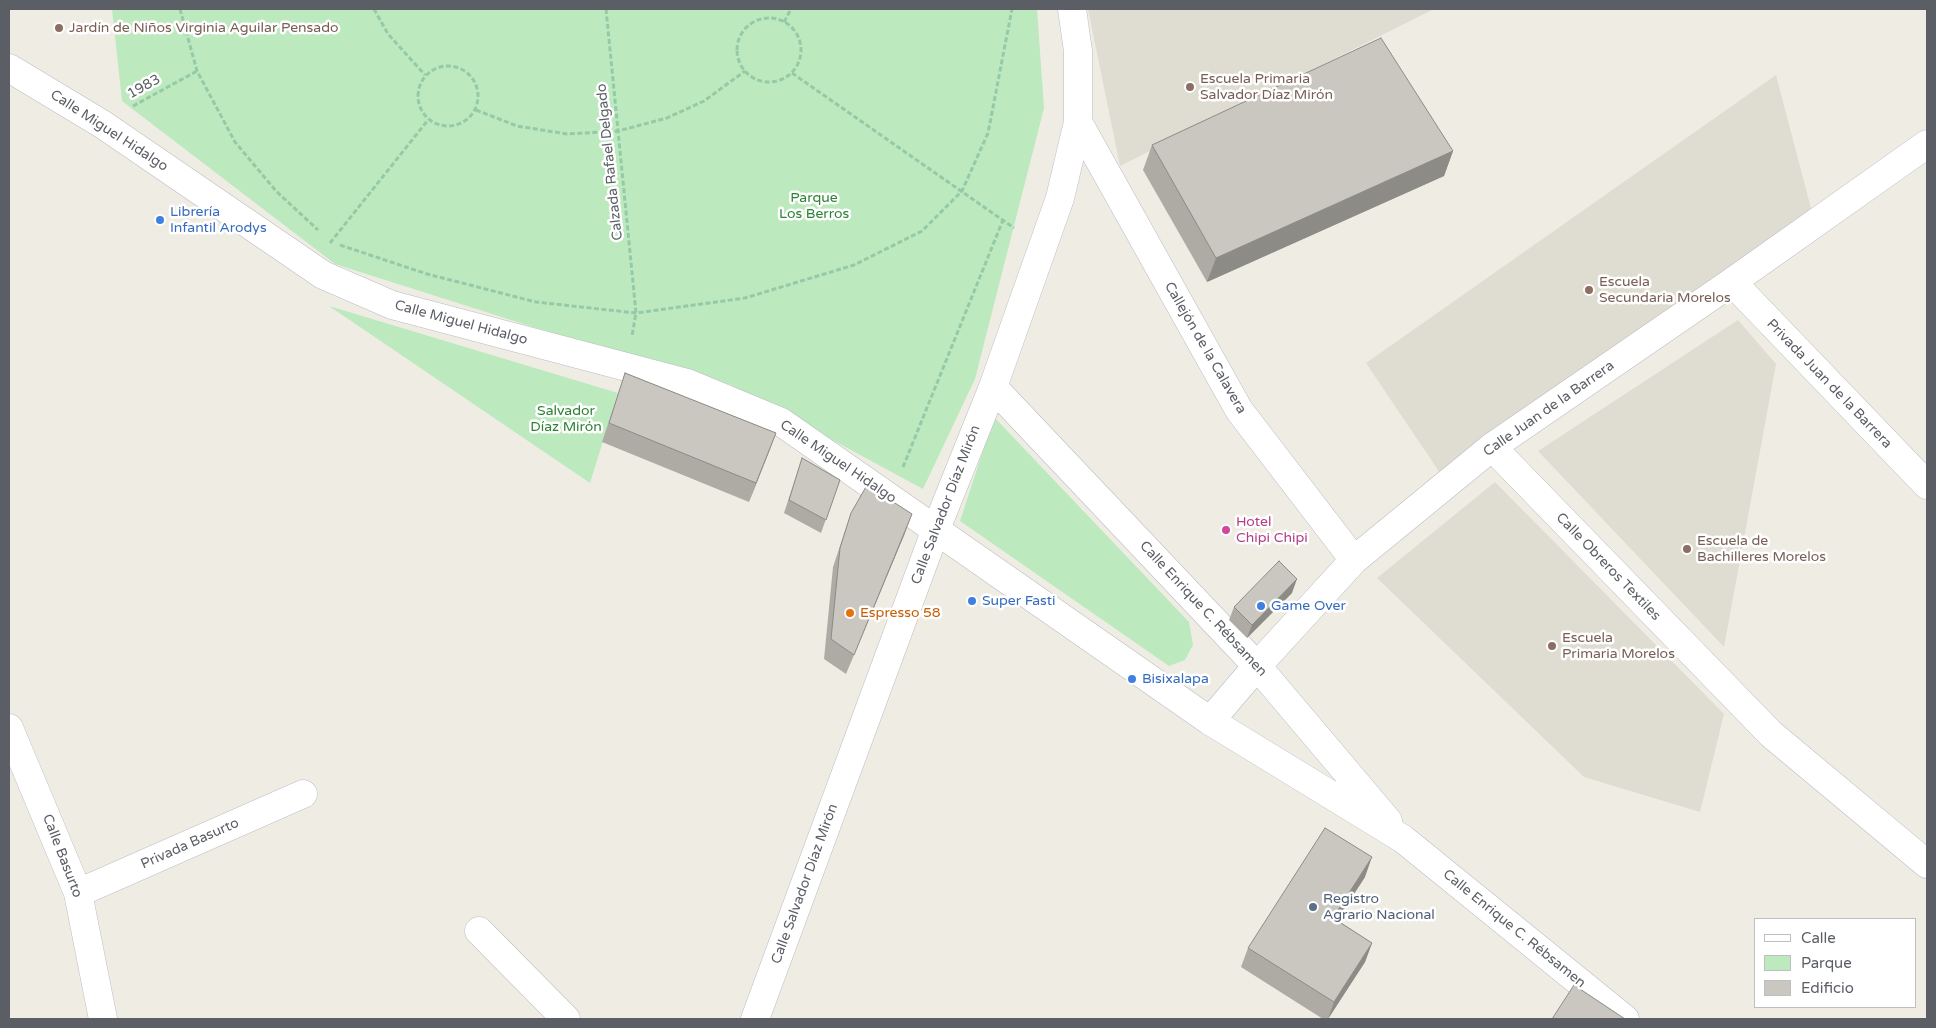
<!DOCTYPE html>
<meta charset="utf-8">
<style>
body{margin:0}
#map{position:relative;width:1936px;height:1028px;overflow:hidden;background:#efede3;font-family:"Varela Round",sans-serif}
canvas{display:block}
.frame{position:absolute;inset:0;border:10px solid #5b5f65;pointer-events:none}
.legend{position:absolute;left:1754px;top:918px;width:162px;height:90px;box-sizing:border-box;background:#fff;border:1px solid #bdbfc1;margin:0;padding:6px 9px;list-style:none;font-size:15px;color:#5b5f65}
.legend li{display:flex;align-items:center;gap:10px;height:25px}
.legend b{width:25px;border:1px solid #bdbfc1}
</style>
<div id="map">
<canvas width="1936" height="1028"></canvas>
<div class="frame"></div>
<ul class="legend">
<li><b style="height:6px;background:#fff"></b>Calle</li>
<li><b style="height:14px;background:#bde9bf"></b>Parque</li>
<li><b style="height:14px;background:#cac7c0"></b>Edificio</li>
</ul>
</div>
<script>
const ctx = document.querySelector('canvas').getContext('2d');
ctx.lineJoin = 'round';
function fillPath(path, color) { ctx.fillStyle = color; ctx.fill(path, 'evenodd'); }
const toPath = rows => new Path2D(rows.map(r => 'M' + r).join(''));
function strokePath(path, color, width, dash) { ctx.strokeStyle = color; ctx.lineWidth = width; ctx.lineCap = dash ? 'butt' : 'round'; ctx.setLineDash(dash || []); ctx.stroke(path); }
function label(font, color, halo, rows, align = 'center') {
  ctx.font = font + ' "Varela Round",sans-serif'; ctx.lineWidth = 5; ctx.setLineDash([]); ctx.textBaseline = 'middle'; ctx.strokeStyle = halo; ctx.fillStyle = color; for (const [text, x, y, turn = 0] of rows) {
    ctx.save(); ctx.translate(x, y); ctx.rotate((+turn || 0) * Math.PI / 180); ctx.textAlign = isNaN(turn) ? turn : align; if (halo) ctx.strokeText(text, 0, 0); ctx.fillText(text, 0, 0); ctx.restore();
  }
}
fillPath(toPath([
 [1088,9,1434,9,1120,166],
 [1776,75,1813,216,1440,473,1366,363],
 [1738,320,1776,364,1724,647,1538,451],
 [1495,482,1724,714,1700,812,1584,777,1377,578]
]), '#dfdcd2');
fillPath(toPath([
 [112,9,1037,9,1044,108,975,379,923,489,731,385,533,327,335,264,122,101],
 [329,306,618,393,590,483],
 [994,417,1189,622,1193,645,1185,660,1169,666,960,521]
]), '#bde9bf');
const street = toPath([
 [1732,282,1927,485],
 [1492,447,1732,282,1927,144],
 [9,728,78,893,103,1019],
 [78,893,303,794],
 [479,931,566,1019],
 [755,1019,936,529]
]);
const secondary = toPath([
 [9,68,102,124,323,275,392,305,687,383,781,422,1210,721,1403,839,1625,1019],
 [1078,122,1239,410,1354,560],
 [993,387,1257,666,1388,821],
 [936,529,993,387,1060,198,1078,122,1078,51,1072,9],
 [1210,721,1257,666,1354,560,1492,447,1771,734,1927,864]
]);
strokePath(street, '#bbbdc3', 29);
strokePath(secondary, '#b9bcc3', 29);
strokePath(toPath([
 [180,9,197,71,235,142,276,191,318,230],
 [374,9,388,34,425,75],
 [606,9,636,313,632,336],
 '737 50a32 32 0 1 1 64 0a32 32 0 1 1-64 0Z',
 [784,22,791,9],
 '418 96a30 30 0 1 1 60 0a30 30 0 1 1-60 0Z',
 [792,73,1014,228],
 [133,106,197,71],
 [476,110,517,126,567,134,618,131,667,118,704,101,745,71],
 [330,243,428,120],
 [340,245,427,274,536,302,636,313,745,298,854,265,922,231,962,191,988,133,1012,9],
 [903,467,1003,220]
]), '#95caa7', 3, [5, 2.5]);
strokePath(street, '#fff', 28);
strokePath(secondary, '#fff', 28);
fillPath(toPath([
 [1152,145,1453,151,1444,176,1207,282,1143,170],
 [625,373,776,433,749,502,602,442],
 [802,458,840,480,821,533,784,513],
 [851,513,905,533,846,674,824,659,833,567],
 [1292,593,1247,638,1229,620,1234,607],
 [1365,877,1337,920,1372,943,1365,962,1328,1019,1323,1019,1241,967,1248,948]
]), '#aeaba5');
fillPath(toPath([
 [1453,151,1444,176,1207,282,1216,258],
 [776,433,769,452,749,502,756,483],
 [912,514,905,533,846,674,854,655],
 [1297,579,1292,593,1247,638,1252,625],
 [1372,857,1365,877,1326,937,1333,918],
 [1372,943,1365,962,1328,1019,1334,1002]
]), '#8d8b86');
const building = toPath([
 [1381,38,1453,151,1216,258,1152,145,1381,38],
 [625,373,776,433,756,483,609,423,625,373],
 [802,458,840,480,826,520,789,500,802,458],
 [867,485,912,514,854,655,831,639,840,548,851,513,867,485],
 [1279,561,1297,579,1252,625,1234,607,1279,561],
 [1325,828,1372,857,1333,918,1372,943,1334,1002,1248,948,1325,828],
 [1574,985,1625,1019,1552,1019,1574,985]
]);
fillPath(building, '#cac7c0');
strokePath(building, '#8d8b86', 1);
for (const [x, y, r, color] of [
 [59,28,5,"#8d6e63"],
 [1190,87,5,"#8d6e63"],
 [160,220,5,"#3f7fe0"],
 [1589,290,5,"#8d6e63"],
 [1226,530,5,"#d1479c"],
 [1687,549,5,"#8d6e63"],
 [972,601,5,"#3f7fe0"],
 [1261,606,5,"#3f7fe0"],
 [850,613,5,"#e8710a"],
 [1552,646,5,"#8d6e63"],
 [1132,679,5,"#3f7fe0"],
 [1313,907,5,"#5c6f8a"]
]) { const dot = new Path2D(); dot.arc(x, y, r, 0, 2 * Math.PI); ctx.fillStyle = color; ctx.fill(dot); strokePath(dot, '#fff', 2); }
label('14px', '#785e54', '#fff', [
 ["Jardín de Niños Virginia Aguilar Pensado",69,28],
 ["Escuela Primaria",1200,79],
 ["Salvador Díaz Mirón",1200,95],
 ["Escuela",1599,282],
 ["Secundaria Morelos",1599,298],
 ["Escuela de",1697,541],
 ["Bachilleres Morelos",1697,557],
 ["Escuela",1562,638],
 ["Primaria Morelos",1562,654]
], 'left');
label('14px', '#5b5f65', '#fff', [
 ["1983",144,87,-29],
 ["Calle Miguel Hidalgo",109,131,33],
 ["Calzada Rafael Delgado",610,162,-96],
 ["Calle Miguel Hidalgo",461,323,15],
 ["Callejón de la Calavera",1205,348,60],
 ["Privada Juan de la Barrera",1829,384,46],
 ["Calle Juan de la Barrera",1549,409,-35],
 ["Calle Miguel Hidalgo",838,462,34],
 ["Calle Salvador Díaz Mirón",946,505,-69],
 ["Calle Obreros Textiles",1608,567,46],
 ["Calle Enrique C. Rébsamen",1203,609,47],
 ["Privada Basurto",190,844,-24],
 ["Calle Basurto",62,856,69],
 ["Calle Salvador Díaz Mirón",805,884,-70],
 ["Calle Enrique C. Rébsamen",1514,929,39]
]);
label('14px', '#2d8235', '#fff', [
 ["Parque",814,198],
 ["Los Berros",814,214],
 ["Salvador",566,411],
 ["Díaz Mirón",566,427]
]);
label('14px', '#366cbe', '#fff', [
 ["Librería",170,212],
 ["Infantil Arodys",170,228],
 ["Super Fasti",982,601],
 ["Game Over",1271,606],
 ["Bisixalapa",1142,679]
], 'left');
label('14px', '#b23c85', '#fff', [
 ["Hotel",1236,522],
 ["Chipi Chipi",1236,538]
], 'left');
label('14px', '#c56008', '#fff', [
 ["Espresso 58",860,613]
], 'left');
label('14px', '#4e5e75', '#fff', [
 ["Registro",1323,899],
 ["Agrario Nacional",1323,915]
], 'left');
</script>
